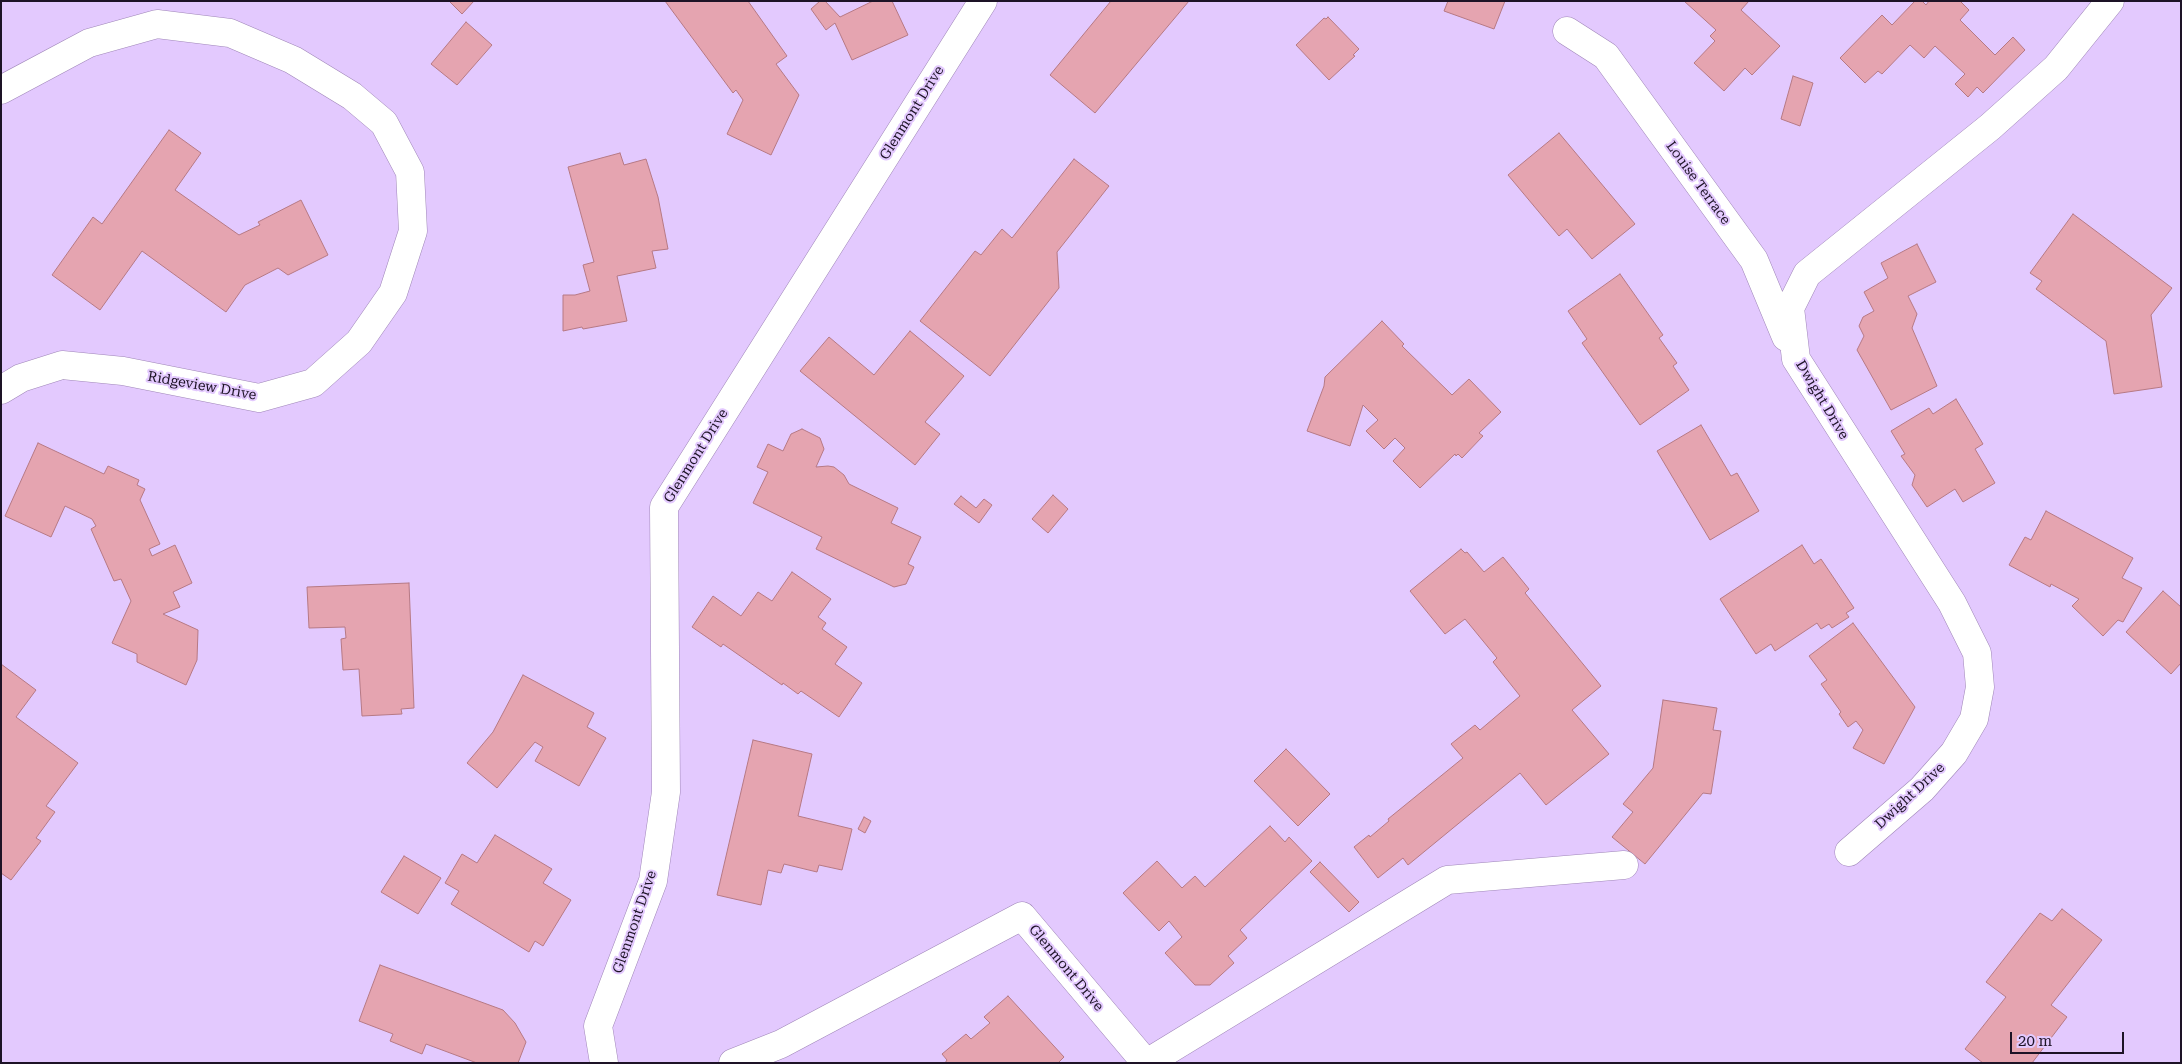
<!DOCTYPE html>
<style>
body{margin:0}
#map{position:relative;width:2182px;height:1064px;overflow:hidden;background:#e3c9fe;font-family:"Roboto Serif",serif}
canvas{display:block}
.frame{position:absolute;inset:0;border:2px solid #1d1326;pointer-events:none}
.scale{position:absolute;left:2010px;top:1032px;width:114px;height:22px;box-sizing:border-box;border:2px solid #1d1326;border-top:0;padding-left:6px;font-size:15px;line-height:18px;white-space:nowrap;color:#1d1326;-webkit-text-stroke:4px #e3c9fe;paint-order:stroke}
</style>
<div id="map">
<canvas width="2182" height="1064"></canvas>
<div class="frame"></div>
<div class="scale">20 m</div>
</div>
<script>
const ctx = document.querySelector('canvas').getContext('2d');
ctx.lineJoin = 'round';
function fillPath(path, color) { ctx.fillStyle = color; ctx.fill(path, 'evenodd'); }
const toPath = rows => new Path2D(rows.map(r => 'M' + r).join(''));
function strokePath(path, color, width, dash) { ctx.strokeStyle = color; ctx.lineWidth = width; ctx.lineCap = dash ? 'butt' : 'round'; ctx.setLineDash(dash || []); ctx.stroke(path); }
function label(font, color, halo, rows, align = 'center') {
  ctx.font = font + ' "Roboto Serif",serif'; ctx.lineWidth = 4; ctx.setLineDash([]); ctx.textBaseline = 'middle'; ctx.strokeStyle = halo; ctx.fillStyle = color; for (const [text, x, y, turn = 0] of rows) {
    ctx.save(); ctx.translate(x, y); ctx.rotate((+turn || 0) * Math.PI / 180); ctx.textAlign = isNaN(turn) ? turn : align; if (halo) ctx.strokeText(text, 0, 0); ctx.fillText(text, 0, 0); ctx.restore();
  }
}
const building = toPath([
 [449,1,474,1,462,14,449,1],
 [665,1,748,1,787,56,776,64,799,95,771,155,727,134,743,100,736,90,733,93,665,1],
 [820,1,825,1,840,17,873,1,892,1,908,35,852,60,835,23,826,30,811,9,820,1],
 [1111,1,1189,1,1095,113,1050,75,1111,1],
 [1448,1,1505,1,1494,29,1444,11,1448,1],
 [1684,1,1749,1,1741,10,1780,46,1752,75,1745,68,1724,91,1694,63,1715,41,1710,36,1716,30,1684,1],
 [1915,1,1922,1,1926,5,1929,1,1960,1,1969,10,1960,20,1995,55,2013,37,2025,50,1983,93,1977,87,1968,97,1955,84,1965,74,1935,46,1924,58,1910,45,1882,74,1878,71,1865,83,1840,58,1882,15,1892,25,1915,1],
 [1328,17,1359,49,1353,55,1355,56,1329,80,1296,45,1324,18,1326,19,1328,17],
 [466,22,492,45,457,85,431,64,466,22],
 [1793,76,1813,83,1800,126,1781,119,1793,76],
 [169,130,201,153,175,190,239,235,260,225,258,222,301,200,328,255,288,275,278,268,245,285,226,312,142,251,100,310,52,275,93,217,102,224,169,130],
 [1559,133,1635,224,1592,259,1567,229,1559,236,1508,175,1559,133],
 [620,153,624,165,646,159,658,197,668,249,652,251,656,268,617,276,627,321,583,329,582,327,563,331,563,295,575,295,590,291,583,265,594,262,568,167,620,153],
 [1074,159,1109,186,1057,252,1059,288,990,376,920,321,975,251,981,255,1002,229,1012,238,1074,159],
 [2073,214,2172,288,2151,315,2162,387,2114,394,2106,341,2036,289,2042,281,2030,273,2073,214],
 [1917,244,1936,282,1908,296,1917,314,1912,328,1937,386,1891,410,1857,350,1864,336,1859,326,1863,317,1874,311,1864,292,1888,278,1881,263,1917,244],
 [1620,274,1663,335,1659,338,1677,363,1673,366,1689,390,1640,425,1582,343,1587,339,1568,311,1620,274],
 [1382,321,1404,344,1402,346,1452,395,1469,379,1501,412,1479,433,1483,436,1462,458,1458,454,1456,456,1455,454,1420,488,1393,461,1405,448,1395,438,1384,449,1366,431,1378,420,1363,405,1350,446,1307,431,1324,386,1325,377,1382,321],
 [910,331,964,376,925,422,940,434,915,465,800,371,829,337,874,375,910,331],
 [1956,399,1983,444,1975,449,1995,483,1963,502,1955,489,1927,507,1912,485,1915,475,1901,456,1905,454,1891,431,1929,408,1933,414,1956,399],
 [1701,425,1731,476,1737,473,1759,511,1710,540,1657,451,1701,425],
 [802,429,820,438,824,449,816,467,828,466,834,467,844,475,849,484,898,508,891,523,921,537,908,564,914,567,906,584,894,587,816,549,822,537,753,503,768,472,757,467,768,444,783,451,791,434,802,429],
 [38,443,104,474,108,466,139,480,137,485,145,489,140,500,160,544,149,549,152,556,175,545,192,583,173,592,180,607,163,614,198,630,197,660,186,685,137,662,137,654,112,643,131,601,121,579,114,581,91,529,96,526,92,519,65,506,51,537,5,516,38,443],
 [1053,495,1068,509,1048,533,1032,519,1053,495],
 [961,496,976,508,984,499,992,505,979,523,954,504,961,496],
 [2046,511,2133,558,2122,578,2142,588,2123,622,2118,620,2103,636,2072,606,2079,599,2051,584,2050,587,2009,565,2025,537,2031,540,2046,511],
 [1802,545,1814,564,1821,559,1854,608,1846,613,1849,617,1832,628,1829,624,1821,629,1817,623,1775,651,1771,644,1756,654,1720,599,1802,545],
 [1461,549,1465,553,1467,552,1484,572,1503,557,1529,589,1525,593,1601,686,1572,710,1609,754,1546,805,1520,773,1408,865,1403,858,1378,878,1354,847,1369,835,1370,837,1389,821,1388,819,1463,758,1451,744,1475,725,1480,730,1520,696,1493,662,1497,658,1465,619,1445,634,1410,591,1461,549],
 [792,572,831,599,818,617,826,623,822,629,847,647,835,664,862,683,839,717,801,691,798,694,783,683,782,685,723,644,721,647,692,627,713,596,741,616,758,592,772,601,792,572],
 [409,583,414,708,401,709,402,714,362,716,359,669,343,670,341,639,346,638,345,627,309,628,307,587,409,583],
 [2163,591,2181,607,2181,663,2171,674,2126,632,2163,591],
 [1853,623,1915,707,1884,764,1853,748,1863,730,1856,721,1848,727,1839,714,1841,712,1821,684,1827,680,1809,656,1853,623],
 [1,664,36,690,16,717,78,763,46,806,55,812,36,838,41,841,11,880,1,873,1,664],
 [523,675,594,713,587,727,606,738,579,786,535,761,543,747,535,742,497,788,467,763,493,732,523,675],
 [1663,700,1717,708,1713,730,1721,731,1711,794,1703,793,1645,864,1612,837,1633,812,1623,804,1653,768,1663,700],
 [753,740,812,754,798,816,852,829,842,870,819,865,817,872,784,864,781,873,768,870,761,905,717,895,753,740],
 [1286,749,1330,794,1298,826,1254,781,1286,749],
 [864,817,871,821,865,833,858,829,864,817],
 [1270,826,1285,842,1289,837,1312,861,1240,930,1247,938,1228,956,1234,963,1210,985,1195,985,1165,953,1182,937,1169,921,1159,931,1123,893,1157,861,1182,888,1195,876,1205,887,1270,826],
 [495,835,552,869,543,883,571,900,543,946,535,941,529,952,451,904,459,891,445,883,462,854,477,863,495,835],
 [404,856,441,878,418,914,381,892,404,856],
 [1320,862,1359,902,1349,912,1310,872,1320,862],
 [2062,909,2102,940,2051,1005,2067,1017,2032,1063,1983,1063,1965,1049,2006,997,1986,982,2040,913,2052,921,2062,909],
 [380,965,503,1010,515,1023,526,1042,518,1063,477,1063,426,1044,422,1054,390,1041,393,1034,359,1021,380,965],
 [1008,996,1064,1057,1058,1063,945,1063,947,1060,942,1054,966,1034,971,1039,990,1023,984,1017,1008,996]
]);
fillPath(building, '#e5a4b0');
strokePath(building, '#b67984', 1);
const minor = toPath([
 [1567,31,1606,56,1754,260,1786,337],
 [1,90,89,43,157,24,230,33,293,60,352,96,384,123,410,172,413,231,393,293,359,342,313,383,259,398,123,371,62,365,21,378,1,390],
 [1849,852,1922,789,1954,753,1974,719,1980,687,1977,653,1952,603,1796,359,1790,308,1807,274,1990,127,2056,68,2110,1],
 [604,1063,598,1026,653,881,666,792,664,507,983,1],
 [733,1063,781,1044,1022,916,1146,1063],
 [1147,1063,1447,880,1624,865]
]);
strokePath(minor, '#9f86b8', 29);
strokePath(minor, '#fff', 28);
label('14px', '#1d1326', '#e3c9fe', [
 ["Glenmont Drive",912,113,-58],
 ["Louise Terrace",1698,183,54],
 ["Ridgeview Drive",202,386,10],
 ["Dwight Drive",1822,400,59],
 ["Glenmont Drive",696,456,-58],
 ["Dwight Drive",1910,796,-43],
 ["Glenmont Drive",635,922,-71],
 ["Glenmont Drive",1066,968,50]
]);
</script>
